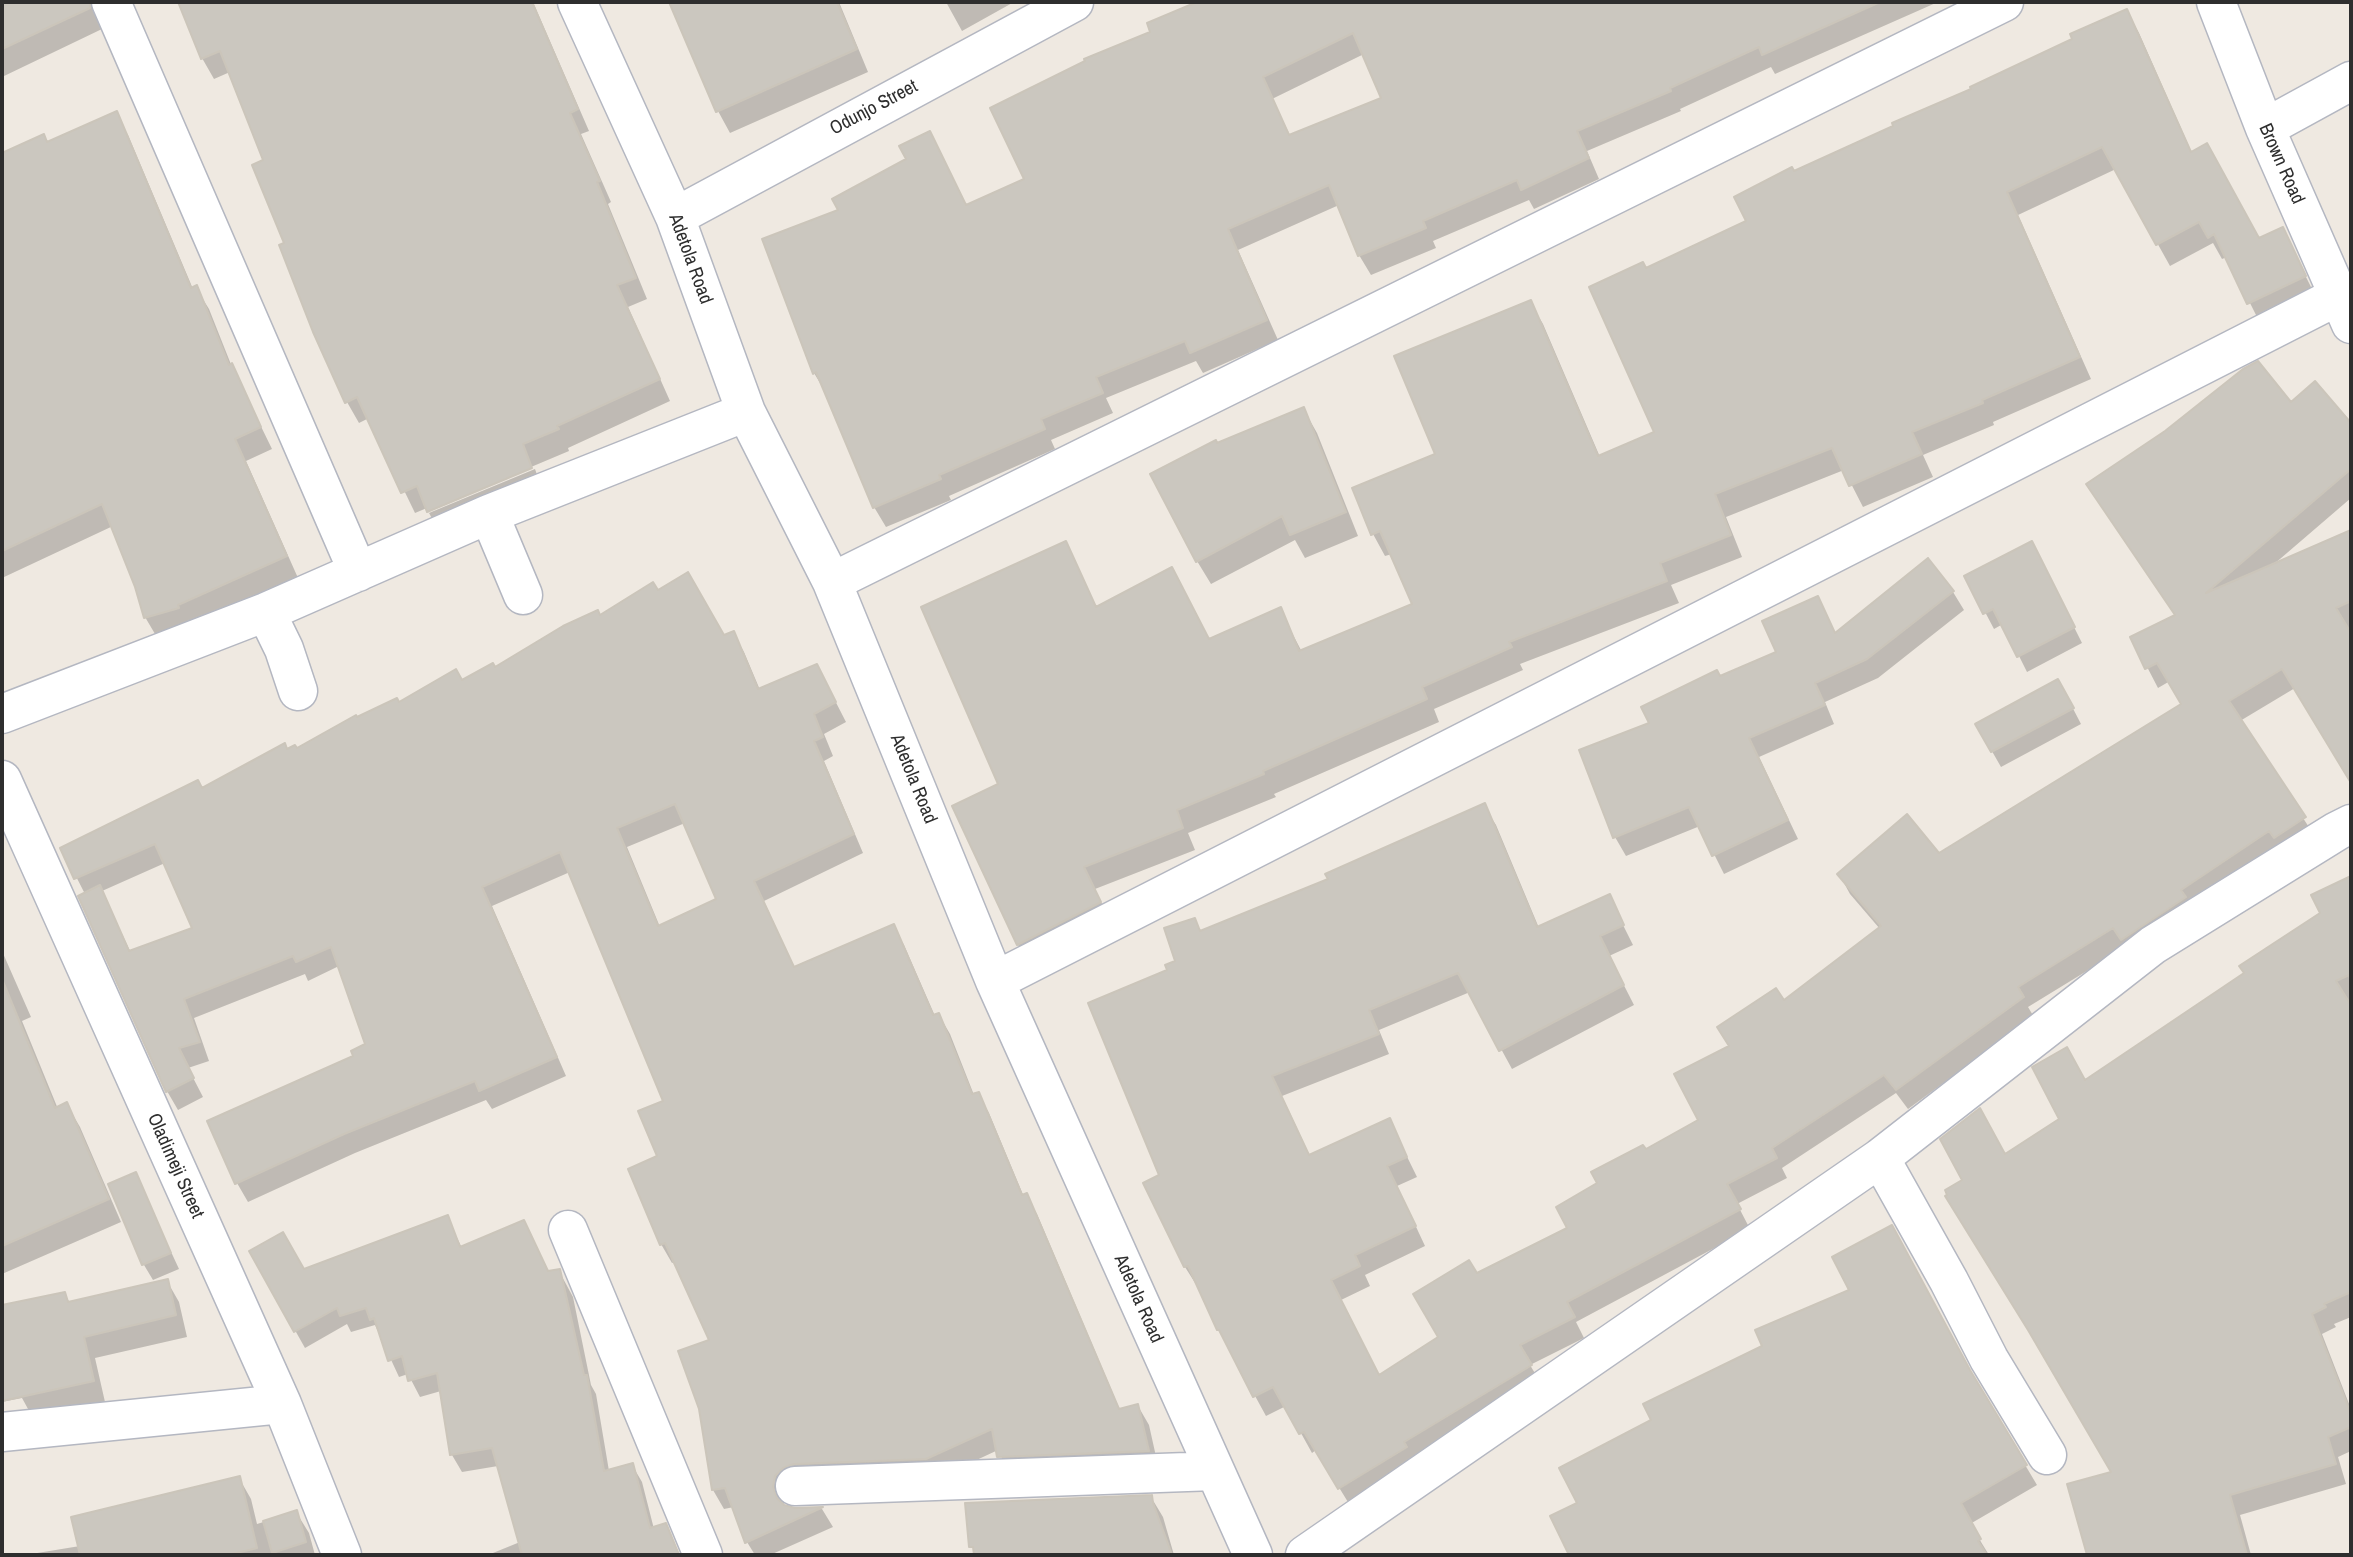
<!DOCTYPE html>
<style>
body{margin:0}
#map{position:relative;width:2353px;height:1557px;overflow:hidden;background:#efe9e1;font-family:"Archivo Narrow",sans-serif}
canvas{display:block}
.frame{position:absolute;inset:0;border:4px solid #2e2e2e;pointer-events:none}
</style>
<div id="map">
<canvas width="2353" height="1557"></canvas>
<div class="frame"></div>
</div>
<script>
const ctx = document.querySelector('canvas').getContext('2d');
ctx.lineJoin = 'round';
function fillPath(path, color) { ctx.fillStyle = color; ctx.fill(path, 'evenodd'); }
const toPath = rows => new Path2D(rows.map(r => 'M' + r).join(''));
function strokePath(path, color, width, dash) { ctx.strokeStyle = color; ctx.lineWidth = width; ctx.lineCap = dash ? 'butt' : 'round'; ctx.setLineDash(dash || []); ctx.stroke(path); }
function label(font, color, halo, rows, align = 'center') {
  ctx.font = font + ' "Archivo Narrow",sans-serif'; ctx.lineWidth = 5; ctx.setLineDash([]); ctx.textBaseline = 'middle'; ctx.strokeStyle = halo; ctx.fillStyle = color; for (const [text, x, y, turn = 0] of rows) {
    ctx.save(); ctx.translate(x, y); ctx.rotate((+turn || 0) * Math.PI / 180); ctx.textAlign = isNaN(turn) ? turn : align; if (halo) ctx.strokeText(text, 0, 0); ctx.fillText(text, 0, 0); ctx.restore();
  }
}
fillPath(toPath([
 [2,2,103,2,102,29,2,77],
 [180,2,533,2,589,131,581,134,611,202,608,204,647,299,628,307,670,401,568,448,569,451,429,510,429,513,427,508,415,513,369,418,359,423,347,402,286,244,266,161,230,72,214,79,202,58],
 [672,2,839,2,868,72,730,133,718,111],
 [946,2,1014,2,962,31],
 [1202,2,1938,2,1775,74,1771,67,1680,109,1681,111,1587,151,1599,179,1534,209,1529,200,1433,241,1436,248,1371,275,1359,255,1339,205,1238,250,1278,340,1203,373,1196,361,1106,398,1113,413,1051,440,1055,449,949,496,951,500,886,527,874,507,826,393,814,373,841,211,908,160,930,133,967,207,1026,180,1153,33],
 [1364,54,1383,99,1291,137,1272,99],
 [2127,11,2139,33,2192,153,2259,240,2282,229,2317,299,2261,325,2227,257,2222,259,2213,243,2170,266,2116,169,2018,215,2091,379,1993,422,1994,425,1923,455,1933,477,1863,507,1844,470,1726,517,1742,557,1671,585,1679,603,1520,664,1523,670,1434,709,1439,722,1274,794,1276,797,1188,833,1195,850,1095,889,1112,925,1031,967,1018,945,954,806,1000,785,1065,544,1097,608,1172,569,1210,640,1280,610,1302,652,1414,605,1392,554,1385,556,1373,534,1354,489,1437,454,1530,302,1543,324,1600,457,1657,433,1646,270,1748,222,1793,173,1973,90],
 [116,114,128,135,193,289,196,288,209,309,232,367,272,449,246,461,298,578,158,639,145,617,136,586,113,526,2,578,2,155,43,136,48,144],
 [2315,383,2351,426,2351,498,2273,565,2351,532,2351,781,2295,688,2240,721,2316,838,2126,947,2028,1007,2034,1017,1908,1109,1896,1093,1782,1168,1787,1178,1737,1204,1750,1229,1576,1322,1584,1338,1530,1365,1542,1385,1351,1507,1316,1450,1312,1453,1286,1406,1266,1416,1219,1330,1199,1285,1197,1286,1185,1267,1146,1184,1161,1176,1169,971,1177,962,1194,920,1201,932,1330,880,1484,806,1496,825,1539,928,1609,897,1633,945,1609,956,1634,1005,1512,1069,1470,992,1379,1030,1389,1054,1282,1096,1310,1156,1389,1120,1417,1177,1397,1186,1425,1246,1365,1275,1370,1286,1341,1300,1379,1377,1440,1338,1477,1275,1569,1228,1599,1183,1645,1151,1700,1120,1731,1047,1880,929,1850,894,1839,874,1939,856,2183,704,2170,681,2158,688,2132,638,2176,617,2088,485,2291,404],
 [1304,410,1317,433,1358,536,1305,558,1295,540,1211,584,1197,561,1217,445],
 [535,469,542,489,440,533,429,513],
 [2040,559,2082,643,2027,672,2003,624,1994,629,1966,576],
 [657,592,723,637,733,633,744,652,760,690,827,685,846,722,824,734,833,756,824,761,863,853,764,901,795,969,893,926,904,945,935,1016,939,1015,950,1034,974,1095,978,1094,989,1113,1024,1197,1026,1195,1037,1214,1120,1410,1138,1406,1149,1425,1159,1470,1010,1476,998,1450,938,1478,785,1496,784,1507,795,1510,822,1509,833,1527,770,1555,755,1555,747,1542,734,1507,724,1509,713,1490,711,1341,675,1262,672,1263,661,1244,659,1157,665,1102,570,872,492,906,566,1076,492,1109,486,1100,355,1153,248,1202,237,1183,210,1122,356,1057,367,1044,339,966,308,981,305,974,194,1018,209,1061,188,1068,203,1097,178,1110,167,1091,85,894,62,849,287,751,296,751,357,719,494,669],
 [685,823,718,900,660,927,627,847],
 [165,863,194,929,131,953,102,891],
 [1953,592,1964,610,1878,678,1825,702,1834,724,1759,757,1798,839,1724,874,1700,826,1626,856,1615,837,1651,723,1720,678,1778,653,1817,598,1836,635],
 [2067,697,2081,724,2001,767,1977,725],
 [2346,880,2351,888,2351,1317,2334,1324,2336,1327,2322,1334,2351,1409,2351,1451,2338,1457,2346,1484,2240,1515,2251,1555,2089,1555,2069,1485,2114,1473,2005,1156,2061,1120,2085,1082,2246,974,2322,914],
 [2,951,31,1017,22,1021,58,1109,67,1105,80,1127,121,1222,2,1274],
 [135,1174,179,1269,153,1280,144,1265,110,1185],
 [447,1217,462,1248,523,1222,549,1273,559,1271,573,1297,591,1385,596,1394,609,1471,632,1465,642,1482,654,1529,665,1525,680,1555,488,1555,520,1542,498,1466,462,1472,452,1455,441,1391,420,1397,408,1374,399,1377,375,1325,351,1332,347,1324,305,1348,251,1252,303,1271],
 [167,1281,179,1302,187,1337,95,1358,105,1402,33,1418,22,1398,2,1402,2,1307,65,1293,70,1304],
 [1977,1384,2037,1485,1970,1524,1989,1555,1571,1555,1553,1517],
 [239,1478,251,1499,257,1524,296,1512,309,1533,315,1555,25,1555,80,1546],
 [1151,1497,1163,1517,1174,1555,1016,1555,1061,1538]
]), '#0003');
const building = toPath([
 [2,2,90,2,90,8,2,49,2,2],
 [178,2,532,2,578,109,570,113,600,181,597,182,636,278,617,285,660,379,557,426,559,429,523,444,532,468,427,512,417,486,401,493,357,397,345,403,313,332,279,245,284,243,252,165,263,160,220,51,201,59,178,2],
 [669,2,837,2,857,49,716,112,669,2],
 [1197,2,1880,2,1762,55,1759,47,1670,88,1671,91,1577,131,1589,158,1521,190,1517,180,1423,221,1426,228,1358,256,1329,185,1228,229,1267,320,1190,353,1185,341,1096,377,1103,393,1041,419,1045,429,939,475,941,479,873,508,816,372,813,374,762,239,838,210,832,199,906,159,899,146,930,131,966,205,1024,179,990,108,1085,61,1084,59,1150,32,1147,23,1197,2],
 [1353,33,1381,98,1289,135,1263,77,1353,33],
 [2127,9,2191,152,2207,143,2259,238,2283,227,2306,276,2247,304,2214,234,2208,238,2199,222,2156,245,2102,147,2007,192,2080,357,1982,400,1983,403,1912,432,1922,454,1849,486,1832,448,1715,494,1731,535,1660,563,1667,581,1509,642,1512,647,1422,687,1427,699,1263,771,1264,774,1177,810,1183,828,1084,867,1101,902,1017,945,952,806,998,784,921,607,1066,541,1096,607,1172,567,1209,639,1281,607,1299,651,1412,604,1380,531,1371,535,1352,488,1435,454,1394,356,1531,300,1598,456,1654,432,1589,287,1643,262,1646,268,1746,221,1734,197,1792,167,1794,171,1893,126,1892,123,1971,89,1970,87,2072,39,2070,34,2127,9],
 [117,111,191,288,197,285,229,365,232,363,261,427,235,439,287,556,178,605,179,608,144,618,135,587,102,504,2,551,2,153,44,134,47,142,117,111],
 [2258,361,2291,402,2315,381,2351,423,2351,469,2206,593,2351,530,2351,601,2336,608,2351,633,2351,783,2282,669,2229,701,2306,817,2274,838,2269,831,2181,890,2186,897,2121,940,2113,928,2018,987,2024,997,1896,1090,1884,1075,1772,1148,1777,1158,1727,1184,1741,1209,1567,1302,1575,1317,1520,1345,1532,1365,1404,1442,1407,1447,1338,1489,1304,1432,1299,1434,1273,1387,1253,1397,1219,1330,1217,1330,1188,1266,1184,1267,1143,1183,1159,1175,1088,1003,1167,970,1165,965,1175,961,1164,928,1195,918,1200,931,1328,879,1325,874,1485,803,1537,927,1610,894,1624,925,1600,936,1624,985,1499,1051,1458,973,1369,1010,1379,1034,1272,1076,1309,1155,1390,1118,1407,1157,1387,1166,1416,1226,1355,1255,1360,1266,1331,1280,1379,1375,1438,1337,1413,1294,1469,1260,1477,1273,1567,1228,1556,1207,1597,1183,1591,1172,1643,1145,1646,1149,1698,1120,1674,1074,1729,1046,1717,1027,1776,988,1784,1000,1881,926,1837,874,1907,814,1939,853,2181,704,2157,663,2145,669,2130,637,2175,615,2086,484,2165,431,2243,369,2258,361],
 [1304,407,1346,512,1290,535,1282,516,1196,562,1150,474,1216,440,1217,443,1304,407],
 [2032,541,2075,627,2017,657,1993,609,1983,614,1964,576,2032,541],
 [1928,558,1954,591,1867,659,1815,683,1825,705,1749,738,1788,820,1712,856,1689,807,1613,838,1579,750,1649,723,1641,707,1717,670,1720,676,1776,652,1762,621,1818,596,1835,633,1928,558],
 [688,572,724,635,734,631,758,689,817,664,836,702,814,714,823,737,814,741,854,834,754,881,794,967,894,924,933,1015,939,1013,972,1094,979,1092,1022,1195,1027,1193,1119,1409,1138,1404,1149,1451,997,1457,992,1429,926,1459,794,1464,783,1468,775,1476,773,1487,777,1498,784,1505,795,1508,823,1507,745,1543,725,1488,712,1490,699,1409,678,1351,709,1340,665,1243,660,1245,628,1169,657,1156,638,1111,663,1101,560,852,482,887,557,1057,479,1091,475,1081,344,1134,235,1184,207,1121,353,1056,351,1051,365,1044,331,947,296,962,293,956,184,999,200,1042,179,1048,194,1078,166,1092,78,896,100,885,129,951,192,928,155,844,74,879,60,848,198,780,202,788,285,743,287,749,295,745,297,748,356,715,357,717,397,698,399,702,456,669,462,680,493,663,495,667,563,626,598,610,600,615,653,582,658,590,688,572],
 [675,804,716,899,658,926,617,828,675,804],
 [2058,679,2074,708,1991,752,1975,724,2058,679],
 [2351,876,2351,981,2349,975,2336,981,2351,1005,2351,1292,2324,1304,2326,1307,2312,1314,2351,1414,2351,1427,2328,1437,2336,1464,2230,1495,2247,1555,2087,1555,2067,1484,2111,1472,2028,1330,1945,1196,1947,1195,1945,1190,1962,1180,1940,1139,1980,1108,2005,1154,2059,1119,2032,1067,2067,1047,2085,1080,2244,973,2239,966,2320,913,2311,895,2351,876],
 [2,979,55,1108,67,1102,109,1199,2,1246,2,979],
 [136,1172,171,1253,142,1265,108,1184,136,1172],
 [448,1215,460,1247,524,1220,548,1271,560,1269,584,1375,587,1375,604,1471,633,1463,650,1528,666,1523,679,1555,522,1555,492,1448,450,1455,437,1373,408,1381,402,1356,388,1361,374,1318,370,1320,366,1308,340,1316,337,1308,294,1332,249,1251,283,1232,304,1269,448,1215],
 [1892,1225,1970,1370,2027,1465,1961,1503,1981,1539,1978,1541,1987,1555,1569,1555,1550,1516,1577,1503,1559,1468,1651,1420,1643,1404,1762,1346,1755,1330,1849,1290,1832,1257,1892,1225],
 [168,1279,176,1315,84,1337,94,1381,2,1401,2,1305,65,1292,68,1302,168,1279],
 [240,1476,257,1548,228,1555,80,1555,71,1517,240,1476],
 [1152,1495,1153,1503,1172,1555,974,1555,973,1547,969,1547,965,1503,1152,1495],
 [297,1510,306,1542,272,1553,263,1521,297,1510]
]);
fillPath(building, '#cbc7bf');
strokePath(building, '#cbc5ba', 2);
const minor = toPath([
 [111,2,358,572],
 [577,2,675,217,746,412,832,582,995,981,1253,1555],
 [2216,2,2265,128,2351,324],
 [2265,128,2351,81],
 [675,217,1074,2],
 [489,514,523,595],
 [832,582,2004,2],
 [266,612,284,649,298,691],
 [2,714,266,612,489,514,746,412],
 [2,780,282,1404,342,1555],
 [995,981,2340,295],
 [1880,1158,1949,1281,1989,1359,2047,1455],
 [568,1230,703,1555],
 [2,1432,282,1404],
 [795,1486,1215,1471],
 [1305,1555,1880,1158,2153,945,2337,831,2351,824]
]);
strokePath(minor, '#b4b7c1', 41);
strokePath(minor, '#fff', 38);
label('19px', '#2e2e2e', '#fff', [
 ["Odunjo Street",874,108,-28],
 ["Brown Road",2281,164,66],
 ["Adetola Road",690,259,70],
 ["Adetola Road",913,779,68],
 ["Oladimeji Street",175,1166,66],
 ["Adetola Road",1138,1299,66]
]);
</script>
